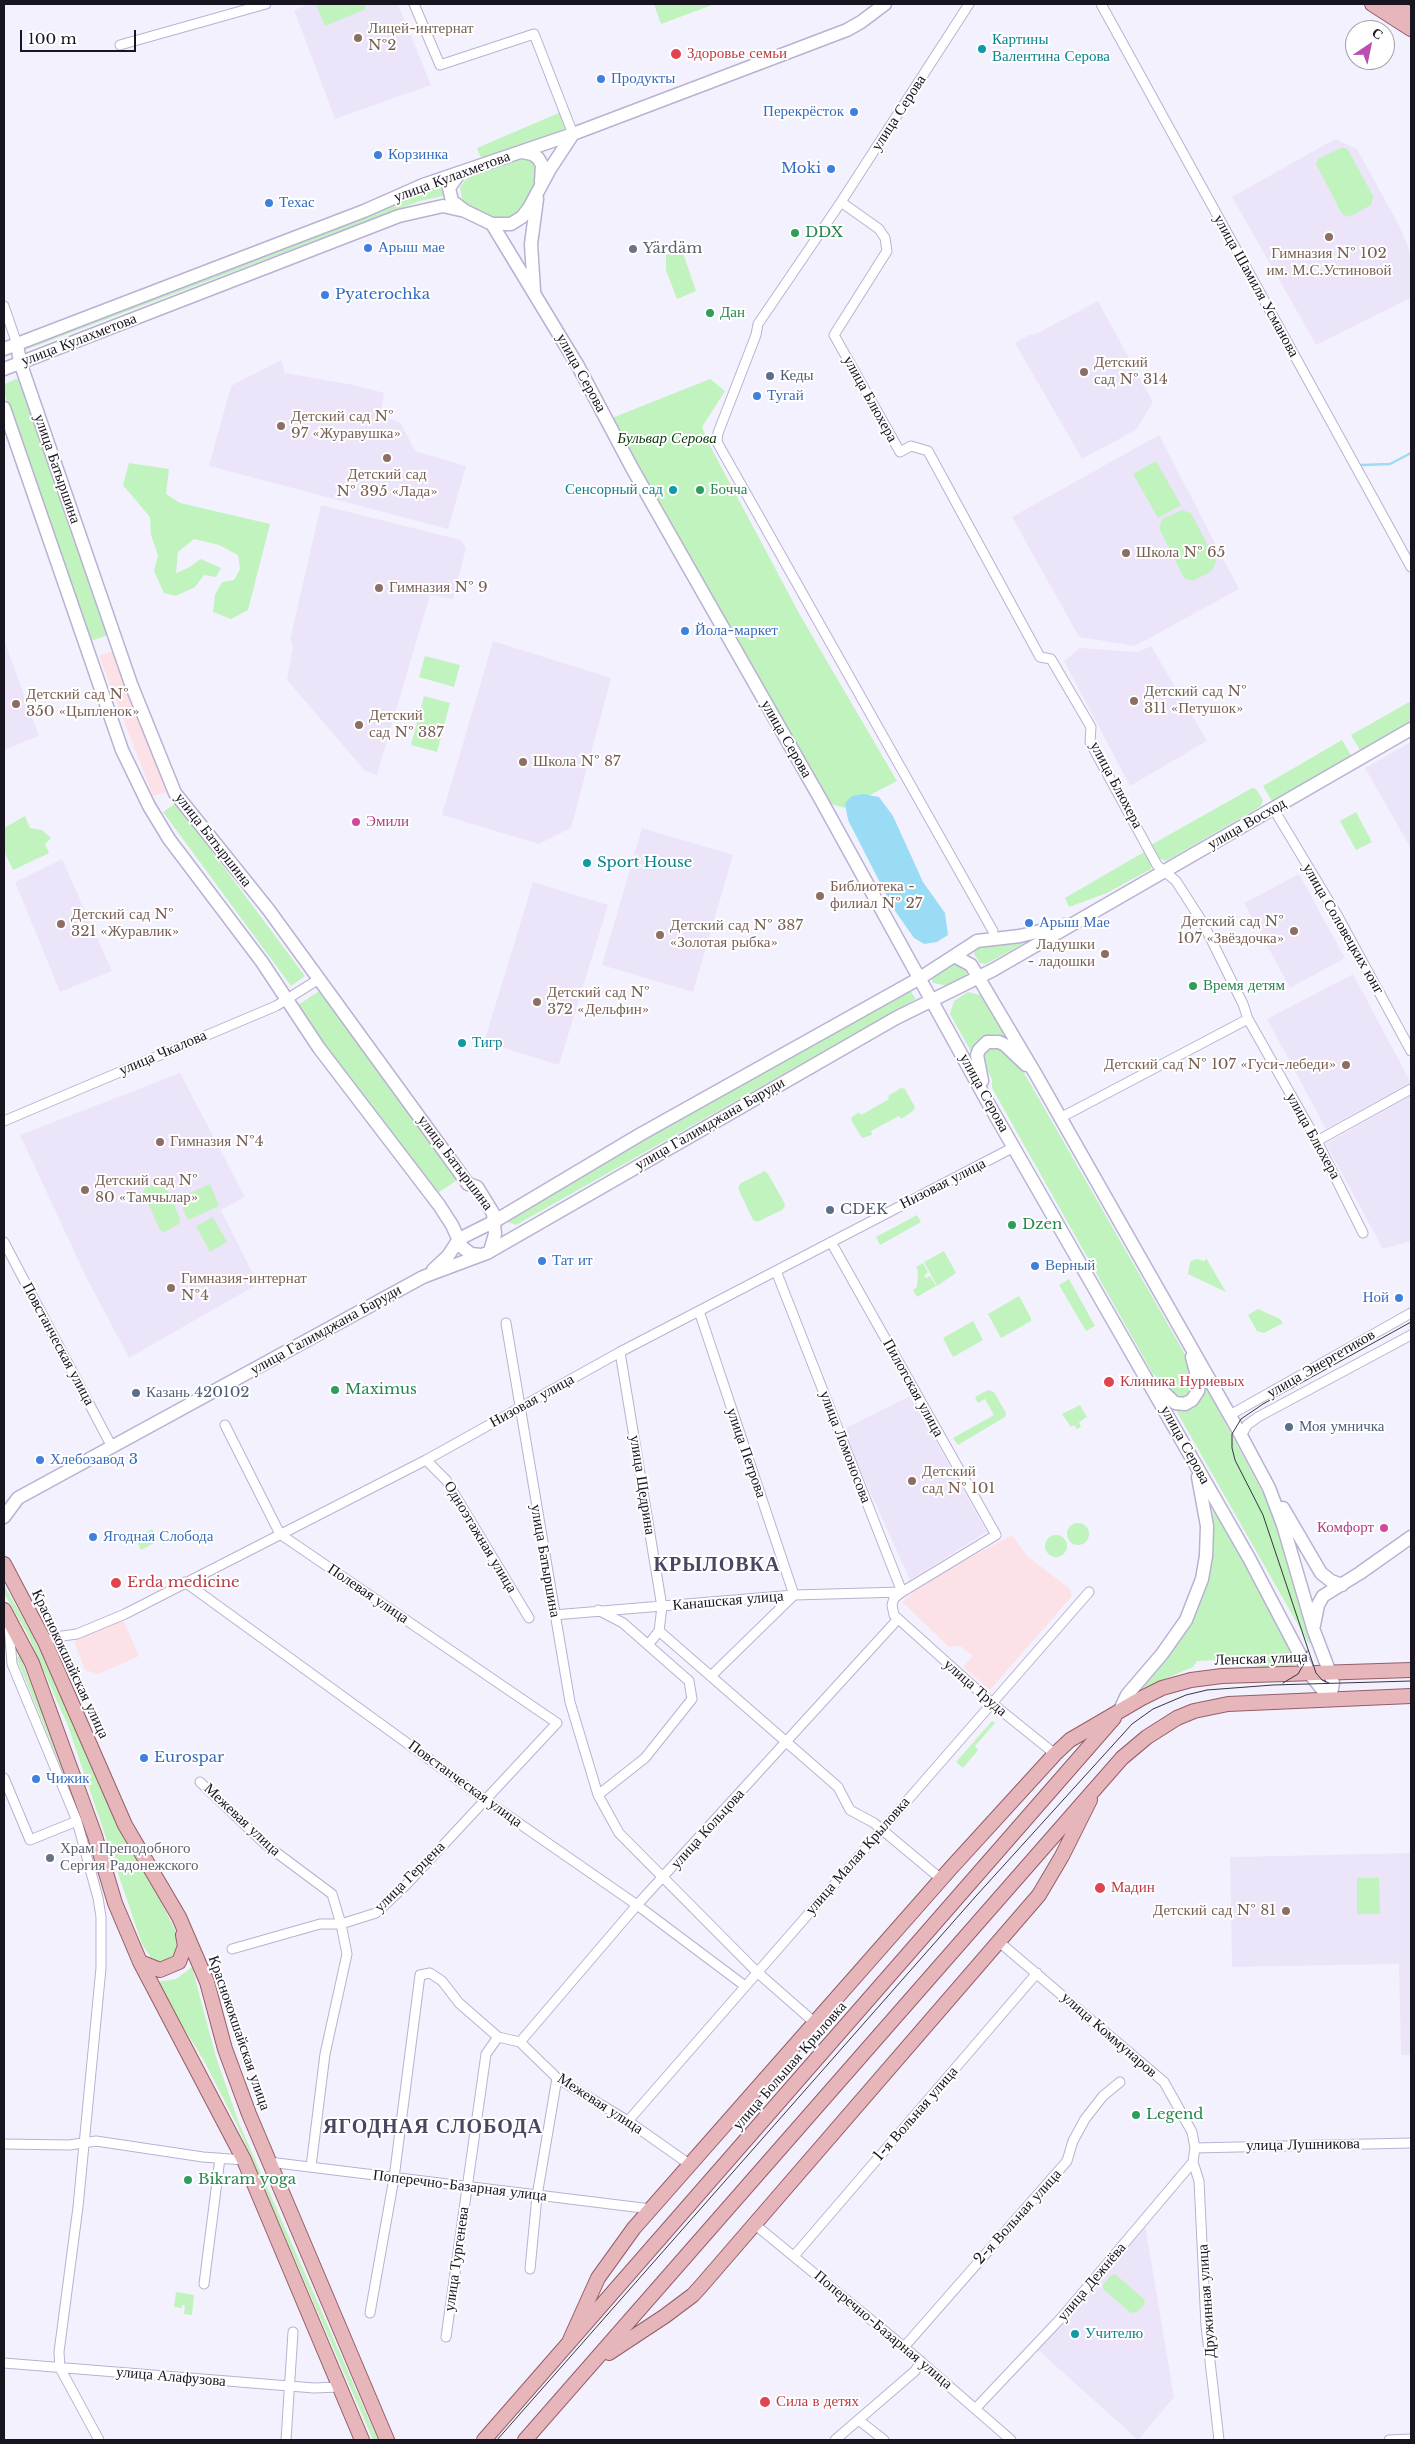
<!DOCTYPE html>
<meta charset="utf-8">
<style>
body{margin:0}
#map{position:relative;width:1415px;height:2444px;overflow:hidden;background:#f4f1ff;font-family:"Libre Baskerville",serif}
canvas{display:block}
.frame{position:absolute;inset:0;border:5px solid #181420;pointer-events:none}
.north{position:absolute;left:1345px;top:20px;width:50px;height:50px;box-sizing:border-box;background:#fff;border:1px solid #a3a1a6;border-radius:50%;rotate:34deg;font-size:14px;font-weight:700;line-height:20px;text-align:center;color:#181420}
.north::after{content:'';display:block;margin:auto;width:18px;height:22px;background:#ba4faf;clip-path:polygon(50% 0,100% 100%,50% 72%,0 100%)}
.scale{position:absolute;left:20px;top:30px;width:116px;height:22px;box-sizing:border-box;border:2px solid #181420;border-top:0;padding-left:6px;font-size:15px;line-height:18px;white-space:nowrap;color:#181420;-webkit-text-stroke:4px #fff;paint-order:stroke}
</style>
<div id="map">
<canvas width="1415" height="2444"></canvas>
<div class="frame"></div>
<div class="north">С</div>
<div class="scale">100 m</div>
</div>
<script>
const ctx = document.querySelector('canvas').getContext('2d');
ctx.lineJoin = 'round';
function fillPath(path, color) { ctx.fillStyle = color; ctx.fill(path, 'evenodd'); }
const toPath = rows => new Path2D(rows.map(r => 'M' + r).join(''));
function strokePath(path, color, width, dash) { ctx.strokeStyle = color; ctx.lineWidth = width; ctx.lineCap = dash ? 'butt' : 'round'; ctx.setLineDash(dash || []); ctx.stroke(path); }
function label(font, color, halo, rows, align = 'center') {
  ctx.font = font + ' "Libre Baskerville",serif'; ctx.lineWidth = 4; ctx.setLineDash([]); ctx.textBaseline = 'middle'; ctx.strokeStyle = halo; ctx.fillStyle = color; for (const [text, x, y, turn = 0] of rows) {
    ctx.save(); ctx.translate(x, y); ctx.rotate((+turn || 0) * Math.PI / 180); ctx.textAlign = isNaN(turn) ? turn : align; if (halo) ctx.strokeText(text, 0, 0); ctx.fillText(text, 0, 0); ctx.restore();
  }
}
fillPath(toPath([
 [114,650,167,792,153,796,99,656],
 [1012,1535,1028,1557,1069,1588,1072,1596,990,1690,963,1667,973,1656,960,1646,949,1647,902,1602,927,1581],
 [123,1620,139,1656,98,1674,85,1670,74,1641]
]), '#fce1e7');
fillPath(toPath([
 [310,4,398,4,431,85,335,119,294,10],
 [1335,139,1357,149,1400,227,1411,255,1411,298,1316,345,1232,197],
 [1098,301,1153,402,1136,430,1082,459,1015,343,1031,334,1034,335],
 [281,360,285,373,354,385,384,393,381,416,401,423,415,451,466,466,448,529,209,466,231,386],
 [1159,435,1239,589,1135,646,1079,637,1012,517],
 [321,505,461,540,466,548,453,599,430,595,377,775,365,771,287,680,293,647,290,640],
 [4,640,39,736,4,750],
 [493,641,611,678,571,828,539,844,442,815],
 [1151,646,1207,741,1130,786,1064,661,1080,648,1138,652],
 [1411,742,1411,849,1365,768],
 [642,828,733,855,693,992,602,965],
 [62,859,112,971,60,992,15,882],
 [1299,874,1345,958,1290,988,1244,903],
 [533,882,608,905,559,1065,484,1042],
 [1353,974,1411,1083,1326,1129,1267,1019],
 [180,1073,245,1197,221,1210,258,1284,129,1358,86,1277,20,1135],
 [1411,1095,1411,1241,1383,1249,1326,1144],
 [910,1396,987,1532,910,1580,842,1430],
 [1411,1853,1411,2055,1401,2055,1399,1964,1232,1967,1230,1857],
 [1145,2225,1174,2397,1138,2440,1038,2350]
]), '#ece5fa');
fillPath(toPath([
 [319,4,364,4,366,9,325,26,316,5],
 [654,4,715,4,661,24],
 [561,112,565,129,487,160,480,156,477,148],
 [1343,147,1348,150,1373,196,1371,205,1349,217,1342,214,1316,164,1318,159],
 [525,157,537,162,536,181,525,207,509,220,491,219,462,200,460,187,467,178],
 [442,186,443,196,420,201,25,350,23,345],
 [682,250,696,291,677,299,666,270,666,255],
 [16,379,22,381,111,634,91,641,4,393,5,384],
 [710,379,725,391,702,427,709,444,800,615,897,781,845,808,831,804,612,418],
 [1156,461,1181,505,1158,518,1133,474],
 [129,463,169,469,166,494,180,503,270,524,248,610,231,619,213,612,215,595,222,582,234,580,240,569,238,555,219,545,194,539,178,552,176,573,188,568,201,559,221,568,216,577,204,575,195,587,176,596,164,593,154,571,158,555,151,535,150,517,123,485],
 [1182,510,1191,513,1216,561,1212,571,1193,581,1184,578,1159,528,1162,519],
 [425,656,460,665,454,687,419,677],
 [424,696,450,703,437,752,411,745],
 [1411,701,1411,723,1361,752,1351,735],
 [1342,740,1352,757,1273,803,1263,786],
 [1252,788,1256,789,1263,800,1261,806,1166,861,1158,858,1151,845],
 [176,803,305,976,291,986,163,812],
 [1356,812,1372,842,1356,850,1340,821],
 [25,816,30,828,42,830,51,838,45,844,49,853,13,870,4,851,4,828],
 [1144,852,1152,865,1151,869,1107,893,1069,907,1065,898],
 [1026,939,1028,941,986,964,980,963,974,954,975,950,978,948],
 [952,963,966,968,967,976,948,986,933,983,931,976],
 [909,989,916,999,516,1225,507,1222,507,1217],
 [321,990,459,1179,436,1194,295,1007],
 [968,992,980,995,984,999,1006,1037,995,1034,983,1038,974,1057,950,1014,954,1001],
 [988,1047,1006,1049,1015,1065,1022,1069,1186,1356,1187,1367,1196,1382,1189,1396,1180,1399,1169,1394,1160,1379,1153,1374,992,1088,992,1079,983,1062,983,1053],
 [901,1088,905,1089,915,1107,913,1111,901,1119,899,1116,871,1131,872,1135,862,1138,851,1120,852,1117,859,1112,861,1115,889,1099,888,1096],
 [765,1171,768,1174,784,1202,785,1206,782,1210,757,1222,753,1220,738,1188,741,1183],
 [159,1181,165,1184,180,1219,179,1224,164,1232,160,1230,143,1192,145,1188],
 [210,1184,219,1206,188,1220,178,1198],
 [917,1215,921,1222,880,1245,876,1237],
 [213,1217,227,1242,210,1252,196,1226],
 [944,1251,956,1273,937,1286,924,1262],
 [1206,1258,1226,1292,1188,1274,1190,1262,1196,1259,1205,1261],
 [923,1263,928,1272,924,1276,927,1278,930,1276,936,1286,917,1297,913,1290,917,1287,918,1271,916,1267],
 [1069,1279,1095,1326,1086,1331,1059,1285],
 [1019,1296,1031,1318,1031,1321,1001,1338,988,1314],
 [1258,1309,1280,1319,1283,1323,1264,1333,1257,1331,1248,1315],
 [973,1321,983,1340,953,1357,943,1338],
 [1206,1387,1271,1508,1312,1641,1309,1644,1173,1405,1190,1408,1197,1405,1205,1394],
 [988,1390,994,1392,1006,1413,1005,1417,958,1445,953,1438,994,1415,985,1399,978,1403,975,1397],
 [1080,1405,1087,1417,1079,1422,1081,1427,1077,1429,1074,1425,1071,1427,1062,1414],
 [1212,1502,1298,1657,1292,1666,1269,1668,1240,1664,1239,1659,1197,1661,1193,1667,1143,1688,1141,1686,1187,1629,1206,1586,1212,1563,1214,1536],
 '1067 1534a11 11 0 1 1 22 0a11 11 0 1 1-22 0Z',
 [152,1529,158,1541,141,1550,135,1538],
 '1045 1546a11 11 0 1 1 22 0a11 11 0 1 1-22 0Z',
 [4,1585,32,1634,73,1724,176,1932,181,1948,176,1958,160,1964,153,1961,142,1944,68,1726,28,1635,4,1593],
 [19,1654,68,1779,66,1780,17,1659],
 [992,1721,995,1723,975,1746,978,1750,963,1768,956,1762],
 [1357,1878,1379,1878,1380,1914,1357,1914],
 [192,1967,216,2057,239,2123,378,2440,373,2440,237,2125,204,2061,156,1982,176,1979],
 [1115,2274,1145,2300,1144,2305,1137,2312,1131,2313,1103,2289,1103,2285,1110,2276],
 [176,2292,194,2295,192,2315,184,2314,185,2305,182,2305,182,2308,174,2307]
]), '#c0f3bd');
fillPath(toPath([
 [863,794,879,797,893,816,923,882,945,913,948,935,937,942,924,944,914,938,893,908,848,820,845,803,852,796]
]), '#9adcf5');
strokePath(toPath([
 [1362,465,1390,464,1411,453]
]), '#9adcf5', 2.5);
const street = toPath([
 [414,4,440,65,534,34,573,134],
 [969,4,841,202,758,324,756,335,718,433,717,442,993,931],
 [1101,4,1411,567],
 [120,45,266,4],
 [841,202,879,229,885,238,887,251,834,335,900,452,911,446,928,451,1040,657,1051,659,1091,727,1090,742,1157,865,1176,881,1203,923,1243,1004,1248,1019,1317,1141,1363,1233],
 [4,306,17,344],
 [1273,808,1336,913,1411,1051],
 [1060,1118,1248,1019],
 [4,1121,276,1006,319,979],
 [1317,1141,1411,1089],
 [4,1242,112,1447],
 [776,1271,902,1592,894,1598,892,1605,894,1615,993,1704,1055,1754],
 [699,1311,794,1595,711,1676],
 [506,1323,570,1702,598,1795,619,1833,757,1972,814,2022],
 [620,1352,662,1607,659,1631,648,1645],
 [1230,1415,1411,1313],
 [225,1425,280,1534,557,1723,406,1885,376,1913,341,1924,320,1924,232,1949],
 [1241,1436,1247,1425,1258,1417,1411,1335],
 [426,1460,446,1480,529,1618],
 [185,1582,484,1799,637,1905,745,1986],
 [598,1610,623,1623,689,1681,692,1699,645,1758,598,1795],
 [554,1615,794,1595,902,1592,996,1535,831,1242],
 [9,1625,12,1664,77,1821,98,1898,101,1917,101,1968,78,2207,59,2352,60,2368,99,2440],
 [659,1631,838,1787,850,1810,874,1823,941,1879],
 [45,1642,55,1637,77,1634,125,1614,426,1460,620,1352,1014,1147],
 [4,1778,30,1840,77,1821],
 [200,1782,265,1844,332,1894,341,1924,347,1954,325,2054,311,2167],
 [520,2042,637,1905,898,1619],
 [628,2121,1089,1592],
 [4,2144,69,2145,96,2141,203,2157,244,2160],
 [1195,2148,1411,2143],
 [269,2162,651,2209],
 [1193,2162,1199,2181,1206,2326,1219,2440],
 [753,2223,904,2347,1011,2440],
 [794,2256,1037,1973],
 [530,2269,537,2196,557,2078],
 [204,2284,220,2158],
 [370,2313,394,2178,420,1975,430,1973,442,1981,459,2003,498,2037,520,2042,557,2078,628,2121,689,2164],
 [446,2337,486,2054,498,2037],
 [904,2347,1067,2161,1073,2141,1085,2119,1103,2096,1120,2082],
 [4,2363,314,2388,339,2387],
 [976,2408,1062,2317,1193,2162,1195,2148,1192,2132,1164,2082,998,1941],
 [860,2421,884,2440],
 [286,2440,293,2332],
 [835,2440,915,2371,921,2361],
 [1389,2440,1411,2439]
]);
const secondary = toPath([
 [522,152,532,154,538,158,542,165,541,182],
 [459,174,449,188,452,201,465,211,492,224,511,224,522,217,529,208,550,169,573,134],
 [492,224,578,366,632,468,821,800,987,1101,1249,1558,1310,1674,1330,1699],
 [534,291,531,244,537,199],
 [17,344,20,362,131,684,175,793,268,909,468,1184,477,1187,493,1213,495,1234,490,1251],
 [4,349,364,211,423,185,573,134,847,30,861,22,885,4],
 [4,369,399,216,443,206,465,211],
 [4,408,122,750,149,806,169,839,262,962,319,1048,439,1205,452,1225,462,1247,471,1254,481,1255],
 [954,956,971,965,1035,1073,1237,1428,1269,1488,1283,1525,1314,1631,1330,1673,1333,1683,1330,1699],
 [982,1081,977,1055,979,1050,987,1042,999,1042,1005,1045,1026,1065],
 [433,1270,448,1256,459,1239,495,1221,641,1134,920,978,977,941,1020,936,1064,925],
 [1157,1386,1175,1403,1185,1404,1192,1400,1198,1391,1199,1383,1192,1357],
 [1283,1508,1321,1573,1331,1581,1342,1585],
 [4,1517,18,1498,423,1277,487,1253,896,1018,993,970,1411,729],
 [1314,1625,1318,1605,1323,1596,1360,1573,1411,1537],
 [1119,1712,1127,1695,1162,1654,1186,1620,1202,1579,1206,1556,1207,1526,1198,1477]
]);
const primary = toPath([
 [1372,4,1411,29],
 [1394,4,1411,15],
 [4,1564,45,1642,125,1825,179,1917,207,1982,225,2049,249,2114,387,2440],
 [4,1610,32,1663,95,1836,115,1903,140,1962,244,2160,362,2440],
 [140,1962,160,1970,179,1962,185,1946,183,1935],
 [570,2340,598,2278,634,2228,950,1869,1055,1754,1070,1740,1142,1698,1162,1688,1191,1680,1222,1676,1411,1670],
 [609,2353,665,2316,693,2295,702,2285,1039,1895,1062,1856,1090,1800],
 [484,2440,1114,1718],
 [525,2440,1122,1758,1147,1737,1177,1718,1194,1711,1228,1704,1411,1696]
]);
strokePath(street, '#b9b1d2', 11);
strokePath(secondary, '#b9b1d2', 15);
strokePath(primary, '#945e68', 16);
strokePath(street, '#fff', 9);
strokePath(secondary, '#fff', 12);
strokePath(primary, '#e6b6bb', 14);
strokePath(toPath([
 [1283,1683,1298,1674,1305,1662,1307,1651],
 [1329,1683,1322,1680,1316,1673,1263,1515,1235,1460,1232,1448,1232,1434,1241,1419,1263,1404,1411,1322],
 [497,2440,976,1896,1132,1724,1153,1709,1186,1695,1207,1690,1273,1685,1411,1681]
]), '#393541', 1);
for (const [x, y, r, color] of [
 [358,38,5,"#8d6e63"],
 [982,49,5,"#0f9aa8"],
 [676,54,6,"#e0444e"],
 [601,79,5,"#3f7fe0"],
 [854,112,5,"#3f7fe0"],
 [378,155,5,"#3f7fe0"],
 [831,169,5,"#3f7fe0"],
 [269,203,5,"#3f7fe0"],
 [795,233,5,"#2e9e5b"],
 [1329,237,5,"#8d6e63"],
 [368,248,5,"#3f7fe0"],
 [633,249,5,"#6b7280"],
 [325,295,5,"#3f7fe0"],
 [710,313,5,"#2e9e5b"],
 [1084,372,5,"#8d6e63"],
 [770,376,5,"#5c6f8a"],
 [757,396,5,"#3f7fe0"],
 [281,426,5,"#8d6e63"],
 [387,458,5,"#8d6e63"],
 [673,490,5,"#0f9aa8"],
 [700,490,5,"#2e9e5b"],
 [1126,553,5,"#8d6e63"],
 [379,588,5,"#8d6e63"],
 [685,631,5,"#3f7fe0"],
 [1134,701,5,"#8d6e63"],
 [16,704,5,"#8d6e63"],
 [359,725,5,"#8d6e63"],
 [523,762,5,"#8d6e63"],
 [356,822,5,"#d1479c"],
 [587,863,5,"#0f9aa8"],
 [820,896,5,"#8d6e63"],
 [1029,923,5,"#3f7fe0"],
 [61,924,5,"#8d6e63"],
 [1294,931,5,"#8d6e63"],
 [660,935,5,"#8d6e63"],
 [1105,954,5,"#8d6e63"],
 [1193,986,5,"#2e9e5b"],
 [537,1002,5,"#8d6e63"],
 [462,1043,5,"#0f9aa8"],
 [1346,1065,5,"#8d6e63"],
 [160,1142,5,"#8d6e63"],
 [85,1190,5,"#8d6e63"],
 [830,1210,5,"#5c6f8a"],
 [1012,1225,5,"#2e9e5b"],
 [542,1261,5,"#3f7fe0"],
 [1035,1266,5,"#3f7fe0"],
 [171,1288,5,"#8d6e63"],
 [1399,1298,5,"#3f7fe0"],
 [1109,1382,6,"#e0444e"],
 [335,1390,5,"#2e9e5b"],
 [136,1393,5,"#5c6f8a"],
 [1289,1427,5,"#5c6f8a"],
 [40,1460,5,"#3f7fe0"],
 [912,1481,5,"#8d6e63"],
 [1384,1528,5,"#d1479c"],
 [93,1537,5,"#3f7fe0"],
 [116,1583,6,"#e0444e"],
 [144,1758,5,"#3f7fe0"],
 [36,1779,5,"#3f7fe0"],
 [50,1858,5,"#6b7280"],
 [1100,1888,6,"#e0444e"],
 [1286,1911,5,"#8d6e63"],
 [1136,2115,5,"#2e9e5b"],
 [188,2180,5,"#2e9e5b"],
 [1075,2334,5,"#0f9aa8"],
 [765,2402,6,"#e0444e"]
]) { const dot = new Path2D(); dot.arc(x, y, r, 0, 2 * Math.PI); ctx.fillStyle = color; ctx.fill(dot); strokePath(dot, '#fff', 2); }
label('15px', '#785e54', '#fff', [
 ["Лицей-интернат",368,29],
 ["№2",368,46],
 ["Гимназия № 102",1329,254,"center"],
 ["им. М.С.Устиновой",1329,271,"center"],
 ["Детский",1094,363],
 ["сад № 314",1094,380],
 ["Детский сад №",291,417],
 ["97 «Журавушка»",291,434],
 ["Детский сад",387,475,"center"],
 ["№ 395 «Лада»",387,492,"center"],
 ["Школа № 65",1136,553],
 ["Гимназия № 9",389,588],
 ["Детский сад №",1144,692],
 ["311 «Петушок»",1144,709],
 ["Детский сад №",26,695],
 ["350 «Цыпленок»",26,712],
 ["Детский",369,716],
 ["сад № 387",369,733],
 ["Школа № 87",533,762],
 ["Библиотека -",830,887],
 ["филиал № 27",830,904],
 ["Детский сад №",71,915],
 ["321 «Журавлик»",71,932],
 ["Детский сад №",1284,922,"right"],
 ["107 «Звёздочка»",1284,939,"right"],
 ["Детский сад № 387",670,926],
 ["«Золотая рыбка»",670,943],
 ["Ладушки",1095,945,"right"],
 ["- ладошки",1095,962,"right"],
 ["Детский сад №",547,993],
 ["372 «Дельфин»",547,1010],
 ["Детский сад № 107 «Гуси-лебеди»",1336,1065,"right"],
 ["Гимназия №4",170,1142],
 ["Детский сад №",95,1181],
 ["80 «Тамчылар»",95,1198],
 ["Гимназия-интернат",181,1279],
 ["№4",181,1296],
 ["Детский",922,1472],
 ["сад № 101",922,1489],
 ["Детский сад № 81",1276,1911,"right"]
], 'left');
label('15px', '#0d838f', '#fff', [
 ["Картины",992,40],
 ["Валентина Серова",992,57],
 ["Сенсорный сад",663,490,"right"],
 ["Sport House",597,863],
 ["Тигр",472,1043],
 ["Учителю",1085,2334]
], 'left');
label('15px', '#be3a42', '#fff', [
 ["Здоровье семьи",687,54],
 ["Клиника Нуриевых",1120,1382],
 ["Erda medicine",127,1583],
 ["Мадин",1111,1888],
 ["Сила в детях",776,2402]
], 'left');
label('15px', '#366cbe', '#fff', [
 ["Продукты",611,79],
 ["Перекрёсток",844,112,"right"],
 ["Корзинка",388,155],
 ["Moki",821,169,"right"],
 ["Техас",279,203],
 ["Арыш мае",378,248],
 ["Pyaterochka",335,295],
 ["Тугай",767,396],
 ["Йола-маркет",695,631],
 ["Арыш Мае",1039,923],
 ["Тат ит",552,1261],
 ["Верный",1045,1266],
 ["Ной",1389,1298,"right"],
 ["Хлебозавод 3",50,1460],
 ["Ягодная Слобода",103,1537],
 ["Eurospar",154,1758],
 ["Чижик",46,1779]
], 'left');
label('15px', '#181420', '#fff', [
 ["улица Серова",899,113,-57],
 ["улица Кулахметова",452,177,-20],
 ["улица Шамиля Усманова",1256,286,61],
 ["улица Кулахметова",79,340,-21],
 ["улица Серова",581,373,61],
 ["улица Блюхера",870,399,61],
 ["улица Батыршина",57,469,71],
 ["улица Серова",786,739,60],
 ["улица Блюхера",1116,785,62],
 ["улица Восход",1247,824,-30],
 ["улица Батыршина",213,840,52],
 ["улица Соловецких юнг",1343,929,60],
 ["улица Чкалова",163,1053,-23],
 ["улица Серова",984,1093,61],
 ["улица Галимджана Баруди",710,1124,-30],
 ["улица Блюхера",1313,1136,61],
 ["улица Батыршина",455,1163,53],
 ["Низовая улица",943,1184,-27],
 ["улица Галимджана Баруди",326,1330,-29],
 ["Повстанческая улица",58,1344,62],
 ["улица Энергетиков",1321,1364,-30],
 ["Пилотская улица",913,1388,61],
 ["Низовая улица",532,1401,-29],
 ["улица Серова",1185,1445,61],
 ["улица Ломоносова",845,1447,69],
 ["улица Петрова",746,1453,71],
 ["улица Щедрина",642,1485,81],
 ["Одноэтажная улица",480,1537,59],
 ["улица Батыршина",545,1561,80],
 ["Полевая улица",368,1594,34],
 ["Канашская улица",728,1601,-5],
 ["Ленская улица",1261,1659,-2],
 ["Краснококшайская улица",70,1664,65],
 ["улица Труда",975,1688,41],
 ["Повстанческая улица",465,1784,36],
 ["Межевая улица",242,1820,43],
 ["улица Кольцова",708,1829,-48],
 ["улица Малая Крыловка",858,1856,-49],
 ["улица Герцена",410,1877,-45],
 ["Краснококшайская улица",239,2033,71],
 ["улица Коммунаров",1109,2035,41],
 ["улица Большая Крыловка",790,2066,-49],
 ["Межевая улица",600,2104,33],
 ["1-я Вольная улица",916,2114,-49],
 ["улица Лушникова",1303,2145,-1],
 ["Поперечно-Базарная улица",460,2186,7],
 ["2-я Вольная улица",1018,2217,-48],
 ["улица Тургенева",457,2259,-82],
 ["улица Дежнёва",1092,2282,-50],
 ["Дружинная улица",1207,2301,-94],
 ["Поперечно-Базарная улица",883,2330,40],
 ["улица Алафузова",171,2377,5]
]);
label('15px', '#27864d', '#fff', [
 ["DDX",805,233],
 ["Дан",720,313],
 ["Бочча",710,490],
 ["Время детям",1203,986],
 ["Dzen",1022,1225],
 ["Maximus",345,1390],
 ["Legend",1146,2115],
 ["Bikram yoga",198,2180]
], 'left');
label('15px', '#5b616d', '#fff', [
 ["Yärdäm",643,249],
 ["Храм Преподобного",60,1849],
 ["Сергия Радонежского",60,1866]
], 'left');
label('15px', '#4e5e75', '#fff', [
 ["Кеды",780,376],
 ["CDEK",840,1210],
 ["Казань 420102",146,1393],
 ["Моя умничка",1299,1427]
], 'left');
label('italic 15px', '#083b0a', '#fff', [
 ["Бульвар Серова",667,439]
]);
label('15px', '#b23c85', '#fff', [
 ["Эмили",366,822],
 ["Комфорт",1374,1528,"right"]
], 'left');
ctx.letterSpacing = '1px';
label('bold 20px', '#4c4561', '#fff', [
 ["КРЫЛОВКА",717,1565],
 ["ЯГОДНАЯ СЛОБОДА",433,2127]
]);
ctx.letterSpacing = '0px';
</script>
